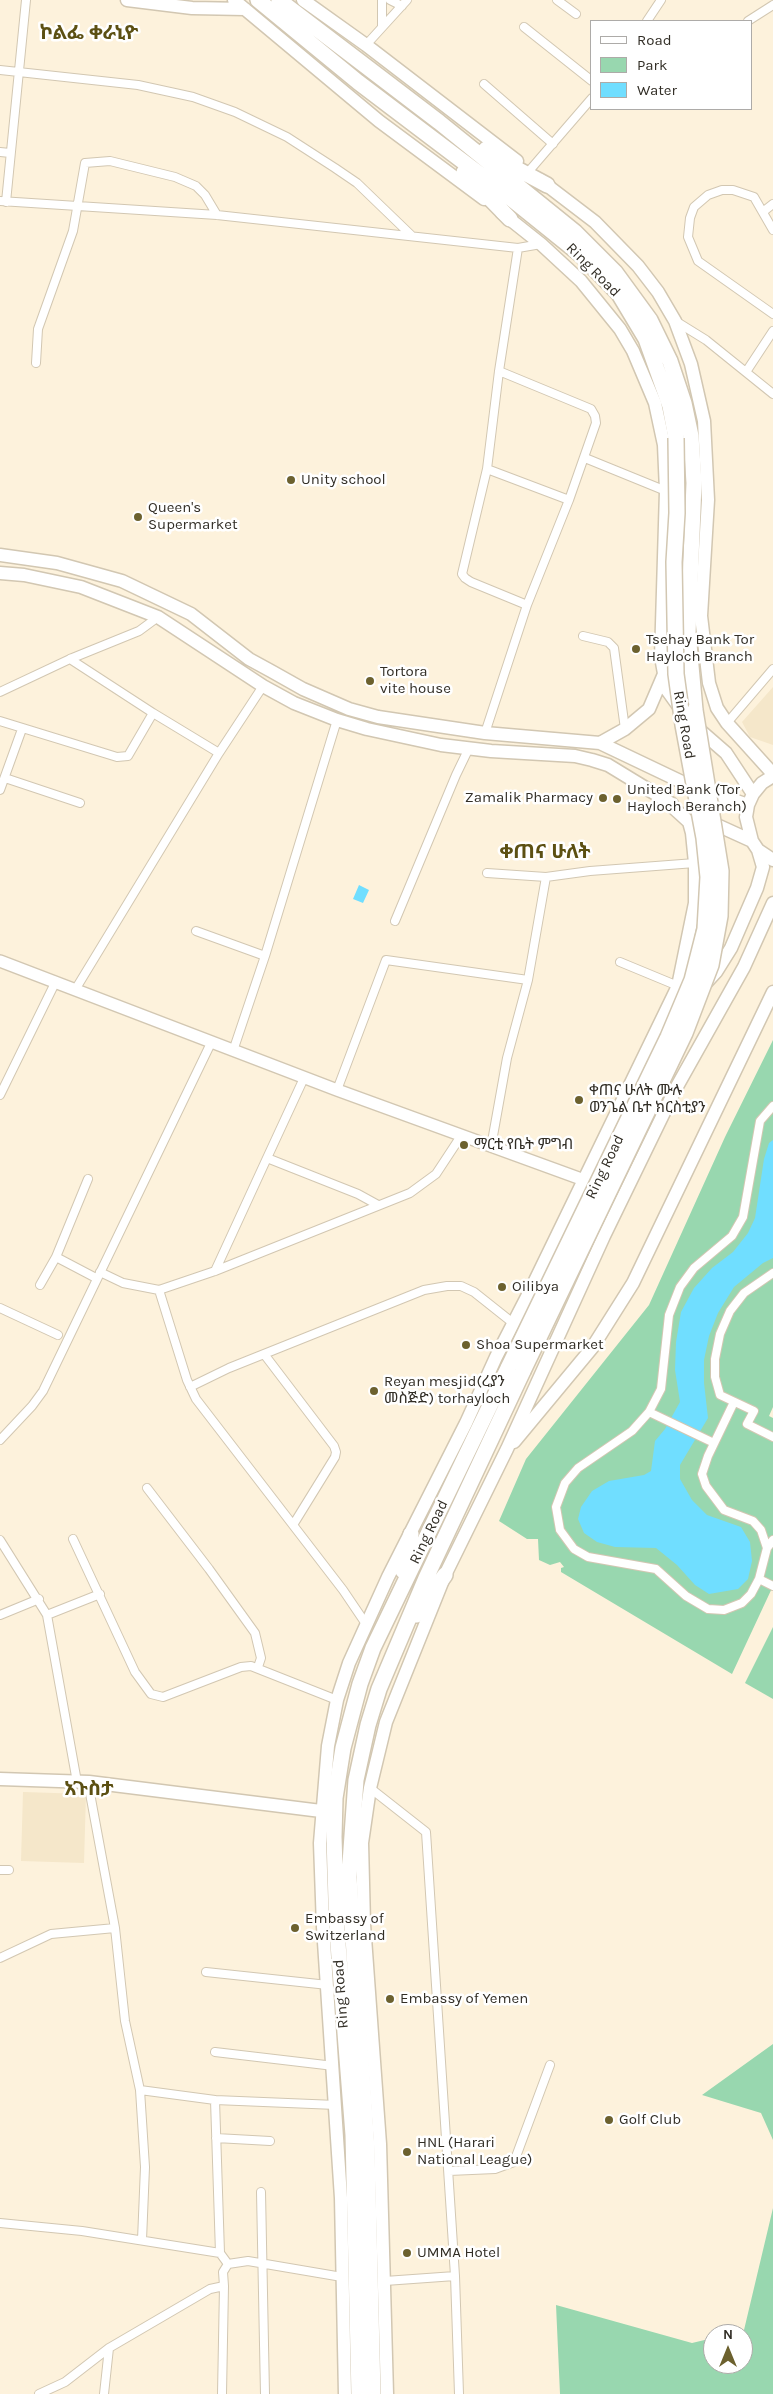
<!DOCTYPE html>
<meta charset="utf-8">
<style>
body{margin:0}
#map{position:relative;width:773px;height:2394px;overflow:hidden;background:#fdf2dc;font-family:Karla,sans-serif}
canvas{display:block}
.legend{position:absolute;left:590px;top:20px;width:162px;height:90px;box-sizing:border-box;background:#fff;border:1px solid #adaba8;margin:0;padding:6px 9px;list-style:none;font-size:15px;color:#322e26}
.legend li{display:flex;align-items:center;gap:10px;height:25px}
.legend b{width:25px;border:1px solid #adaba8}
.north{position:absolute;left:703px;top:2324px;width:50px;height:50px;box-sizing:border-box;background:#fff;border:1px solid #adaba8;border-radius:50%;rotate:0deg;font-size:14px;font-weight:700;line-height:20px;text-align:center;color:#322e26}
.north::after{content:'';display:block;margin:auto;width:18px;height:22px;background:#6c612e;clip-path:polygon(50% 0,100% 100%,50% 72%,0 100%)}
</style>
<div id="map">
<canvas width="773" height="2394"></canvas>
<ul class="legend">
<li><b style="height:6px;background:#fff"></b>Road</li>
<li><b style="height:14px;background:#98d7af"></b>Park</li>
<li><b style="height:14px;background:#70deff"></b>Water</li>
</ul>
<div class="north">N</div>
</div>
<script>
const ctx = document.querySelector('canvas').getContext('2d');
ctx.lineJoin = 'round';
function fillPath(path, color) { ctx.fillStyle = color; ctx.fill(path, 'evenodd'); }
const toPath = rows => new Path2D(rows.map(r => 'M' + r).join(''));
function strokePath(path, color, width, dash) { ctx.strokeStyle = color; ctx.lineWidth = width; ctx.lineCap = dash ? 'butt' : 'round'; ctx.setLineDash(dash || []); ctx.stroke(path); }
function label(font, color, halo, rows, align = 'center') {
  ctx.font = font + ' Karla,"Noto Sans Ethiopic",sans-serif'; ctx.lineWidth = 5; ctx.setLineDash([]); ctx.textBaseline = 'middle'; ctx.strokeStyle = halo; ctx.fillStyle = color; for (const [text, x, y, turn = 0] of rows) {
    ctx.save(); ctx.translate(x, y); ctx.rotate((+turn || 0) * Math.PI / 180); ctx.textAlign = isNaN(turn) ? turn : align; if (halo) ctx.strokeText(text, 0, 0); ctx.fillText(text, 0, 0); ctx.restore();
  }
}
fillPath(toPath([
 [773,687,773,745,750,737,742,722],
 [23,1792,86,1794,84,1863,21,1861]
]), '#f5e7ca');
fillPath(toPath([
 [773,1040,773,1407,769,1416,773,1418,773,1586,732,1674,561,1572,561,1568,564,1567,560,1562,550,1565,539,1560,538,1539,527,1539,499,1521,526,1459,649,1305,725,1137],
 [773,1627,773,1699,745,1683],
 [773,2044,773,2140,761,2113,702,2095],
 [773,2208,773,2394,560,2394,556,2305,692,2343,713,2338,713,2364,743,2364,743,2334,730,2334,744,2330]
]), '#98d7af');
fillPath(toPath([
 [359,885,369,890,363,903,353,899],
 [773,1140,773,1258,763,1263,734,1287,718,1313,709,1336,704,1360,704,1383,708,1418,680,1465,680,1479,692,1500,707,1515,741,1527,750,1542,752,1561,748,1579,738,1589,709,1594,695,1585,677,1565,656,1548,615,1547,597,1542,584,1533,578,1519,581,1507,592,1491,609,1481,644,1475,651,1471,655,1441,665,1429,680,1402,675,1370,676,1342,681,1312,694,1288,712,1268,733,1252,748,1233,755,1218,764,1159,769,1143]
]), '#70deff');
const street = toPath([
 [382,0,382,27],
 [390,0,402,6],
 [557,0,576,14],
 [647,21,661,0],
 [748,21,773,5],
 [524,27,592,81],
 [366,45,407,0],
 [0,70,138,85,193,97,235,112,287,137,335,168,357,183,412,236],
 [484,84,553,144],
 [0,152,10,153],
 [529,171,592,98],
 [0,201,217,215,518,248,541,244],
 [6,202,26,0],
 [764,211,773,204],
 [773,230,754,197,733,190,722,190,708,195,694,207,690,218,688,237,698,261,773,314],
 [518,248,499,371,487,469,462,574,465,578,471,582,527,605],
 [677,322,706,340,773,394],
 [36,363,38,329,73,231,85,163,110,161,175,177,196,186,205,195,217,215],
 [746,372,773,331],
 [585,458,666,491],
 [487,469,569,500],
 [583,636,608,642,614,648,625,729],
 [0,692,70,659,139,631,158,617],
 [0,721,117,757,128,756,153,713,70,659],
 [727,723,773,669],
 [485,733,527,605,569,500,596,423,595,416,591,409,499,371],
 [219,753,263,686],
 [5,778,80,803],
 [0,790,22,729],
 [487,873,546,877,590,871,695,863],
 [395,921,456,775,469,748],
 [196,931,265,956],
 [620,962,678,986],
 [75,990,219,753,153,713],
 [233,1051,265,956,337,720],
 [337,1090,386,960,528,980],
 [0,1095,56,981],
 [773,1106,760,1121,743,1217,732,1236,694,1268,680,1287,669,1315,661,1389,649,1412,632,1431,578,1468,565,1483,556,1507,560,1530,574,1549,588,1557,656,1569,686,1596,708,1609,724,1610,742,1603,751,1594,759,1579,773,1586],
 [491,1147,507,1058,528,980,546,877],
 [267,1158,304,1078],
 [88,1179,56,1257,96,1278],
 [215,1271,267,1158,358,1194,378,1205],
 [100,1272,123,1283,159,1290,215,1271,410,1193,436,1174,461,1136],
 [773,1273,744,1293,730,1311,720,1334,715,1359,715,1377,720,1395,754,1411,747,1424,773,1437],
 [40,1285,56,1257],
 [159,1290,187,1380,196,1399,343,1590,366,1624],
 [0,1308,58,1335],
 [264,1354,334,1446,336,1452,335,1457,293,1525],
 [190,1387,229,1368,424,1290,447,1286,461,1286,474,1292,513,1323],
 [734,1402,708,1456,702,1474,706,1486,724,1510,753,1521,761,1530,767,1548],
 [649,1412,714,1443],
 [0,1440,32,1406,43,1391,211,1043],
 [147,1488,209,1569,255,1633,261,1658,258,1667],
 [73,1539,135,1672,151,1694,163,1697,241,1667,251,1666,337,1700],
 [0,1540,47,1615,77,1782],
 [759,1579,767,1548,773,1540],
 [0,1615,39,1599],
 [47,1615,100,1594],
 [89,1788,115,1928,125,2021,140,2090,215,2100],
 [370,1788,426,1832,455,2276,459,2394],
 [0,1870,9,1870],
 [0,1958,51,1934,115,1928],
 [206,1972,328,1985],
 [215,2052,334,2066],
 [140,2090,145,2167,142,2240],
 [216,2138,270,2141],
 [449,2171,495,2169,514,2162,550,2065],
 [261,2192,265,2394],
 [0,2223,82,2231,220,2253,228,2264],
 [220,2253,215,2100,336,2105],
 [385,2281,455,2276],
 [39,2394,65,2382,109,2348,210,2289,224,2286,223,2272,228,2264,248,2261,342,2277],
 [104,2394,109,2348],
 [222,2394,224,2286]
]);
const secondary = toPath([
 [0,961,337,1090,584,1180]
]);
const primary = toPath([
 [127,0,192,8,245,9],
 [234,0,379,121,484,199],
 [303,0,366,45,517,161],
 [540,180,595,222,638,266,658,292,675,321,691,364,704,421,708,500,701,616,709,683,717,708,727,723,773,774],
 [502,213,541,244,581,281,620,329,633,351,655,403,664,445,666,491,661,657,667,690,682,711],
 [0,555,57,563,122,581,191,614,249,659,271,671,303,689,349,709,378,717,485,733,600,743,684,783,748,805],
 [0,573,24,575,81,587,158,617,263,686,294,703,337,720,367,729,441,745,491,751,575,756,592,760,608,765,672,804],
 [695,726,726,753,753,794],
 [600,743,625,729,649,709,664,674],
 [773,776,762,783,753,794,748,805,746,817,752,841,758,850,773,860],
 [708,821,752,841],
 [705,984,716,972,731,948,757,888,763,867,758,850],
 [514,1442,592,1348,633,1283,773,992],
 [0,1779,89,1782,321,1811],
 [345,2394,341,2198,323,1927,320,1843,328,1746,337,1700,349,1663,388,1577,466,1423,496,1357,530,1291,678,986,695,903,695,863,692,833,689,822,666,801],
 [387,2394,380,2144,364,1924,362,1843,370,1788,386,1722,445,1575,507,1449,604,1236,675,1090,744,967,773,903]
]);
const highway = toPath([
 [258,0,358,82,494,185,581,255,619,294,646,339,670,406,676,438],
 [279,0,439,122,575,232,615,272,650,320,670,361,684,403,691,436,694,483,688,633,695,710],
 [486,149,519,170,547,185],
 [464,172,510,219],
 [403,1571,411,1534],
 [416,1615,445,1575],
 [359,2394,353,2135,337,1931,334,1837,335,1798,343,1748,360,1684,373,1648,509,1366],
 [373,2394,367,2149,349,1877,356,1780,368,1725,379,1689,426,1578,523,1371]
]);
strokePath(street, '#d2c7b2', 10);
strokePath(secondary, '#d2c7b2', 14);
strokePath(primary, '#d2c7b2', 15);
strokePath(highway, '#d2c7b2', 18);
strokePath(street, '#fff', 8);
strokePath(secondary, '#fff', 11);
strokePath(primary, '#fff', 12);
strokePath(highway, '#fff', 15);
const highwayBridge = toPath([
 [509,1366,668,1037,692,980,705,929,708,877,704,838,683,725,676,674,674,562,677,513,676,438],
 [523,1371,685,1033,711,965,720,916,721,871,695,710]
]);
strokePath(highwayBridge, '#d2c7b2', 18, []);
strokePath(highwayBridge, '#fff', 15);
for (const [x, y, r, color] of [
 [291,480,5,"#6c612e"],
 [138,517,5,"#6c612e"],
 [636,649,5,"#6c612e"],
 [370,681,5,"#6c612e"],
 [603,798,5,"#6c612e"],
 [617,799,5,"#6c612e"],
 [579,1100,5,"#6c612e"],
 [464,1145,5,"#6c612e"],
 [502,1287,5,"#6c612e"],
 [466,1345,5,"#6c612e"],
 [374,1391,5,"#6c612e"],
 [295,1928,5,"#6c612e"],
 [390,1999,5,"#6c612e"],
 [609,2120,5,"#6c612e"],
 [407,2152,5,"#6c612e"],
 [407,2253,5,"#6c612e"]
]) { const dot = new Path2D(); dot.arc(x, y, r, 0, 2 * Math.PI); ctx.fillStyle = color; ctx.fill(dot); strokePath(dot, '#fff', 2); }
label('15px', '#322e26', '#fff', [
 ["Ring Road",593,270,45],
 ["Ring Road",684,725,80],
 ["Ring Road",605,1167,-64],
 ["Ring Road",429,1532,-64],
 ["Ring Road",341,1994,-94]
]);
label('15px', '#322e26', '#fff', [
 ["Unity school",301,480],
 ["Queen's",148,508],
 ["Supermarket",148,525],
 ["Tsehay Bank Tor",646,640],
 ["Hayloch Branch",646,657],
 ["Tortora",380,672],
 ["vite house",380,689],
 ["United Bank (Tor",627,790],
 ["Hayloch Beranch)",627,807],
 ["Zamalik Pharmacy",593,798,"right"],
 ["ቀጠና ሁለት ሙሉ",589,1091],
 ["ወንጌል ቤተ ክርስቲያን",589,1108],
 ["ማርቲ የቤት ምግብ",474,1145],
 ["Oilibya",512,1287],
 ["Shoa Supermarket",476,1345],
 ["Reyan mesjid(ረያን",384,1382],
 ["መስጅድ) torhayloch",384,1399],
 ["Embassy of",305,1919],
 ["Switzerland",305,1936],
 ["Embassy of Yemen",400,1999],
 ["Golf Club",619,2120],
 ["HNL (Harari",417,2143],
 ["National League)",417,2160],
 ["UMMA Hotel",417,2253]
], 'left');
label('bold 20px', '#5c5013', '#fff', [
 ["ኮልፌ ቀራኒዮ",89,33],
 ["ቀጠና ሁለት",545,852],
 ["አጉስታ",89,1789]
]);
</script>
